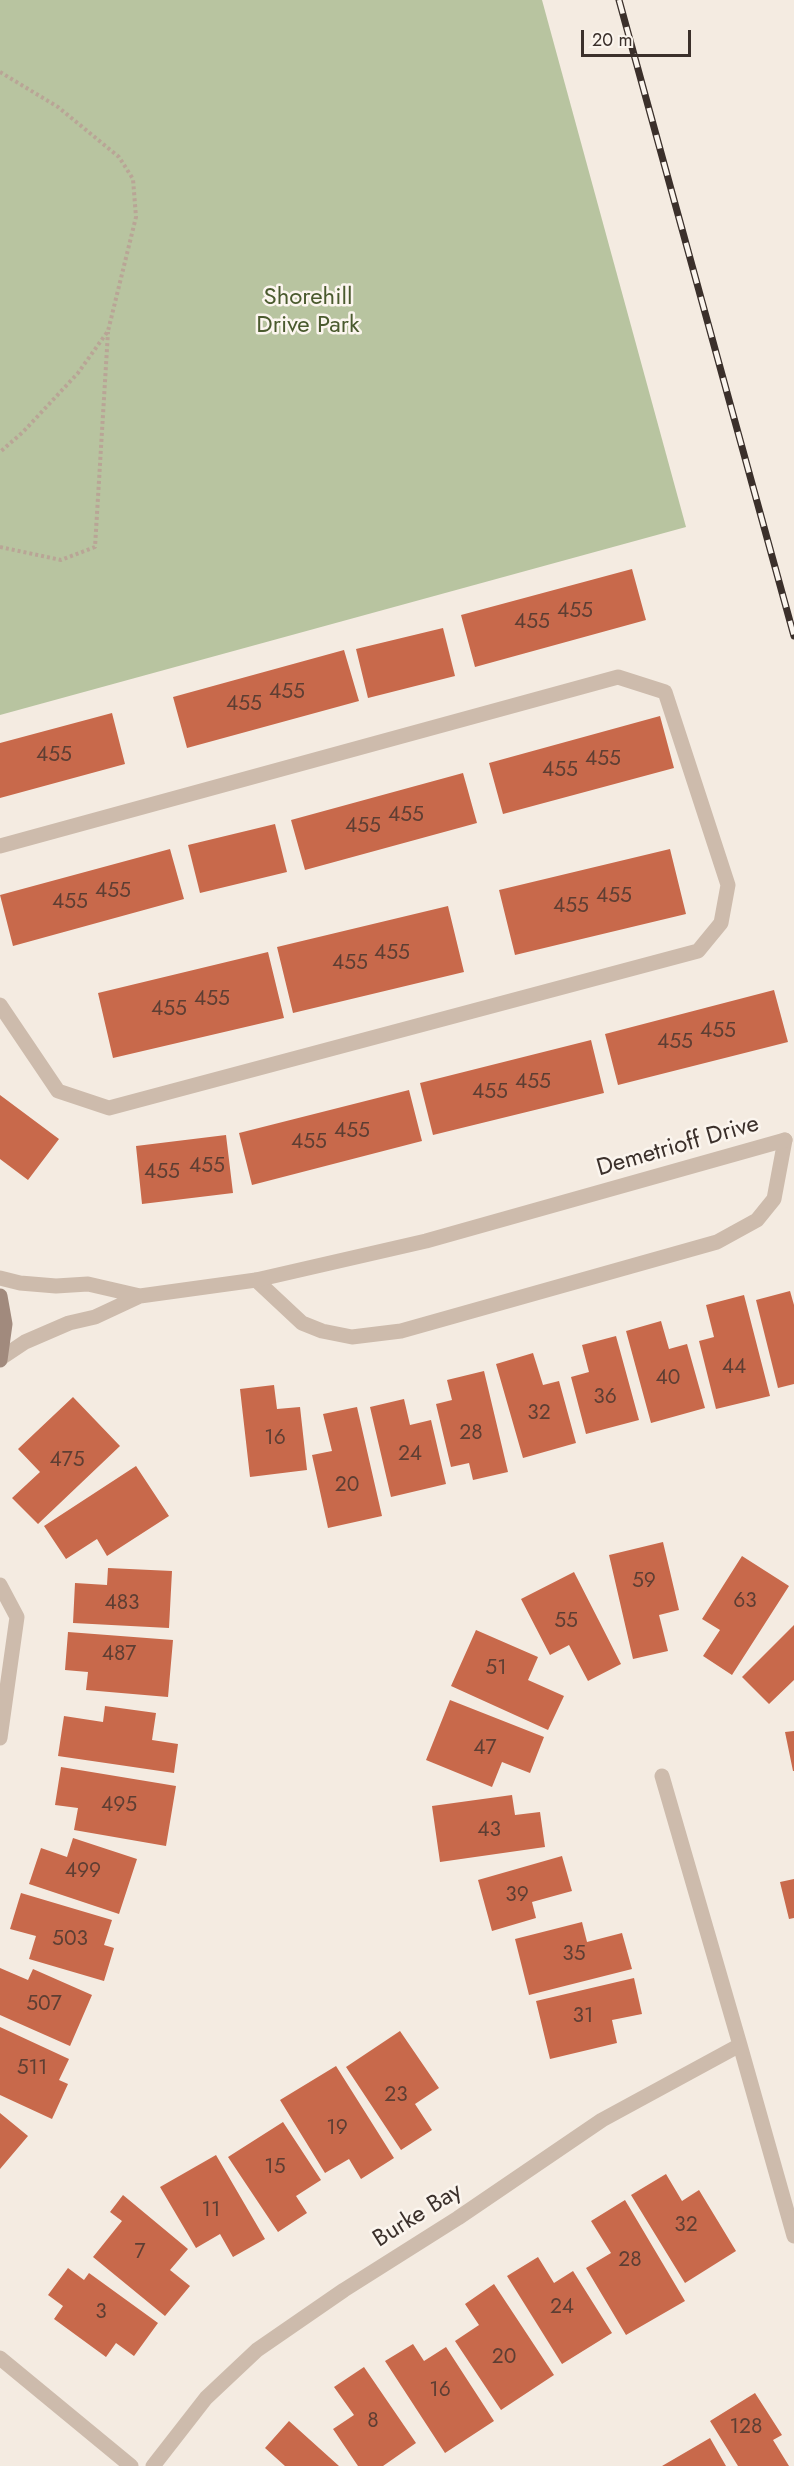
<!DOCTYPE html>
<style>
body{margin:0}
#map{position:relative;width:794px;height:2466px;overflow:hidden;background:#f4ebe1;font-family:Jost,sans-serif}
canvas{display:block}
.scale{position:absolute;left:581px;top:30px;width:110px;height:27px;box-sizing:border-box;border:3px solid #3b302b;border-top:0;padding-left:8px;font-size:18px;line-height:21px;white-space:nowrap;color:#3b302b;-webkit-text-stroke:4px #fbf5ee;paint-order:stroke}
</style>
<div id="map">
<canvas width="794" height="2466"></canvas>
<div class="scale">20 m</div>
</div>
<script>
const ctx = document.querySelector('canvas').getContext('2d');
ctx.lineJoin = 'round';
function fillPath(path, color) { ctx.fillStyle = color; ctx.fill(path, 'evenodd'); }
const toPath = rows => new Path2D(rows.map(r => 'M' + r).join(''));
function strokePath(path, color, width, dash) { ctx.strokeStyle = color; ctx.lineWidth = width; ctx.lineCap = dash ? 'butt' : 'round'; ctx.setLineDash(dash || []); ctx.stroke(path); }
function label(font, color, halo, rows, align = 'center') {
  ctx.font = font + ' Jost,sans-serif'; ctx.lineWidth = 5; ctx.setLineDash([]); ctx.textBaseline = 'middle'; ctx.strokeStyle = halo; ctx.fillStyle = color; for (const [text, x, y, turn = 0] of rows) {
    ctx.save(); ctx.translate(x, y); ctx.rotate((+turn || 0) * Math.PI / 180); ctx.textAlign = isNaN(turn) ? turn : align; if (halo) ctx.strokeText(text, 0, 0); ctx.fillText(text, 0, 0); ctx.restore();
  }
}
fillPath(toPath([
 [0,0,542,0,686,527,0,715]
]), '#b8c4a0');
fillPath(toPath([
 [632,569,646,620,475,667,461,615],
 [443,628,455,676,368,698,356,649],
 [344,650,359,701,187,748,173,697],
 [112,713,125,764,0,798,0,743],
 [660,716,674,768,503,814,489,763],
 [463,773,477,823,305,870,291,820],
 [275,824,287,872,200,893,188,845],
 [170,849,184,899,13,946,0,895],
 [670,849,686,914,515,955,499,890],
 [448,906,464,972,293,1013,277,947],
 [268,952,284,1018,113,1058,98,993],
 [774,990,788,1042,618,1085,605,1034],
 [591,1040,604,1093,433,1135,420,1083],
 [409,1090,422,1141,252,1185,239,1133],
 [0,1095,59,1139,28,1180,0,1159],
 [226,1135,233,1193,142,1204,136,1146],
 [790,1291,794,1305,794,1384,778,1388,756,1300],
 [744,1295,770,1396,716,1409,699,1341,714,1337,706,1305],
 [661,1321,669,1349,687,1344,705,1408,651,1423,626,1331],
 [616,1336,639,1420,586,1434,571,1377,589,1372,582,1345],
 [533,1353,543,1385,559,1381,576,1443,523,1458,496,1364],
 [484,1371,508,1472,473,1480,469,1463,451,1467,436,1404,452,1400,447,1380],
 [274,1385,277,1409,300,1407,307,1470,250,1477,240,1389],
 [73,1397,120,1446,38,1524,12,1498,40,1472,18,1449],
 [404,1399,410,1425,431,1420,446,1484,391,1497,370,1407],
 [357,1407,382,1516,328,1528,312,1455,332,1451,323,1414],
 [136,1466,169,1516,107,1556,97,1539,66,1559,44,1526],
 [663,1542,679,1610,659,1615,668,1651,633,1659,609,1555],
 [742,1556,789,1586,732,1675,703,1656,720,1630,702,1619],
 [108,1568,172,1571,169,1628,73,1623,75,1583,107,1585],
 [574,1572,621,1664,588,1681,569,1645,550,1655,521,1599],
 [794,1625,794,1680,769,1704,742,1677],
 [476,1630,538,1657,528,1680,564,1696,548,1730,451,1686],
 [68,1632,173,1640,168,1697,86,1690,88,1672,65,1670],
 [450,1700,544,1737,530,1773,502,1762,492,1787,426,1760],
 [105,1706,156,1713,152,1740,178,1744,174,1773,58,1756,64,1716,103,1722],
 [794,1731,794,1771,793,1771,785,1732],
 [61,1767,176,1786,166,1846,74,1830,78,1808,55,1805],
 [512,1795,515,1815,540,1812,545,1847,440,1862,432,1806],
 [73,1838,137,1859,119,1914,29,1884,41,1848,67,1857],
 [562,1856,572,1891,532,1902,536,1918,492,1931,478,1880],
 [794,1879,794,1918,789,1919,780,1882],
 [21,1893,112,1920,104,1945,114,1948,104,1981,29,1959,36,1936,10,1929],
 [582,1922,587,1942,622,1933,632,1969,529,1995,515,1939],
 [0,1968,28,1980,33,1969,92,1995,70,2046,0,2015],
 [634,1978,642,2014,612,2020,617,2043,550,2059,536,2001],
 [0,2027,69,2059,59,2080,68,2084,52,2119,0,2095],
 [400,2031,439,2088,415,2104,432,2130,401,2150,346,2067],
 [336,2066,394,2158,361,2179,349,2159,325,2173,280,2100],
 [0,2113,28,2136,0,2169],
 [283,2122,321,2180,296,2196,307,2213,278,2232,228,2157],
 [216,2155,265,2239,233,2257,220,2234,196,2248,160,2187],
 [666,2174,682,2201,699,2190,736,2251,685,2283,631,2195],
 [123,2195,188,2249,170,2270,190,2286,165,2316,93,2257,122,2221,110,2212],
 [625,2200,685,2301,626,2335,586,2268,611,2253,591,2221],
 [538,2257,554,2283,573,2271,612,2333,562,2364,507,2276],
 [68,2268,84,2280,89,2273,158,2323,134,2356,116,2343,106,2357,54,2319,63,2306,48,2295],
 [494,2284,554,2375,501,2410,455,2341,479,2325,465,2304],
 [413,2344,424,2361,446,2347,494,2421,445,2453,385,2361],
 [364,2367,416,2443,383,2466,358,2466,333,2429,354,2415,334,2387],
 [755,2393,782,2435,773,2440,789,2466,738,2466,710,2421],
 [289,2421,339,2466,285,2466,265,2448],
 [710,2438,726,2466,662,2466]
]), '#c8694b');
strokePath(toPath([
 [0,72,58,107,119,157,133,179,136,217,108,331,78,373,23,432,0,452],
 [0,547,61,560,95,547,108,332]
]), '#b9a596', 4, [3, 3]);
strokePath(toPath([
 [0,846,618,677,665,692,728,885,721,923,698,951,109,1108,58,1091,0,1005],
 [256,1280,302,1323,322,1331,352,1337,401,1331,717,1242,757,1220,774,1199,785,1140]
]), '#cdbbac', 15);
strokePath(toPath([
 [0,1278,20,1283,56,1286,88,1284,140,1296],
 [1,1358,25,1342,69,1323,95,1317,140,1296,256,1280,426,1241,785,1140],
 [0,1585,17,1617,0,1738],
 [662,1776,740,2045],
 [0,2358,131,2466],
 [153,2466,206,2398,257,2350,344,2290,458,2218,602,2120,740,2045,794,2236]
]), '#cdbbac', 15);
strokePath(toPath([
 [0,1296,5,1324,0,1360]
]), '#a18a7d', 15);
const rail = toPath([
 [619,0,794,636]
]);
strokePath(rail, '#3b302b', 7);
strokePath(rail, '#fbf5ee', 4.5, [14]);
label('21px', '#5e3e33', null, [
 ["455",575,612],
 ["455",532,623],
 ["455",287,693],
 ["455",244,705],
 ["455",54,756],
 ["455",603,760],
 ["455",560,771],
 ["455",406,816],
 ["455",363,827],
 ["455",113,892],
 ["455",614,897],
 ["455",70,903],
 ["455",571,907],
 ["455",392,954],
 ["455",350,964],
 ["455",212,1000],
 ["455",169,1010],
 ["455",718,1032],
 ["455",675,1043],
 ["455",533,1083],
 ["455",490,1093],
 ["455",352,1132],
 ["455",309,1143],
 ["455",207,1167],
 ["455",162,1173],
 ["44",734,1368],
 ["40",668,1379],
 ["36",605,1398],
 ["32",539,1414],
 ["28",471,1434],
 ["16",275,1439],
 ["24",410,1455],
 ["475",67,1461],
 ["20",347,1486],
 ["59",644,1582],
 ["63",745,1602],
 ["483",122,1604],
 ["55",566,1622],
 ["487",119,1655],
 ["51",496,1669],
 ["47",485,1749],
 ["495",119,1806],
 ["43",489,1831],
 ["499",83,1872],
 ["39",517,1896],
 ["503",70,1940],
 ["35",574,1955],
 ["507",44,2005],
 ["31",583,2017],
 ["511",32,2069],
 ["23",396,2096],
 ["19",337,2129],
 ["15",275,2168],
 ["11",211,2211],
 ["32",686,2226],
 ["7",140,2253],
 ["28",630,2261],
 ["24",562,2308],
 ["3",101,2313],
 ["20",504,2358],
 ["16",440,2391],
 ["8",373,2422],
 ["128",746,2428]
]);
label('24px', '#4a5a2e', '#fbf5ee', [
 ["Shorehill",308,298],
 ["Drive Park",308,326]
]);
label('24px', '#3b302b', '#fbf5ee', [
 ["Demetrioff Drive",678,1147,-16],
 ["Burke Bay",418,2216,-32]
]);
</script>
